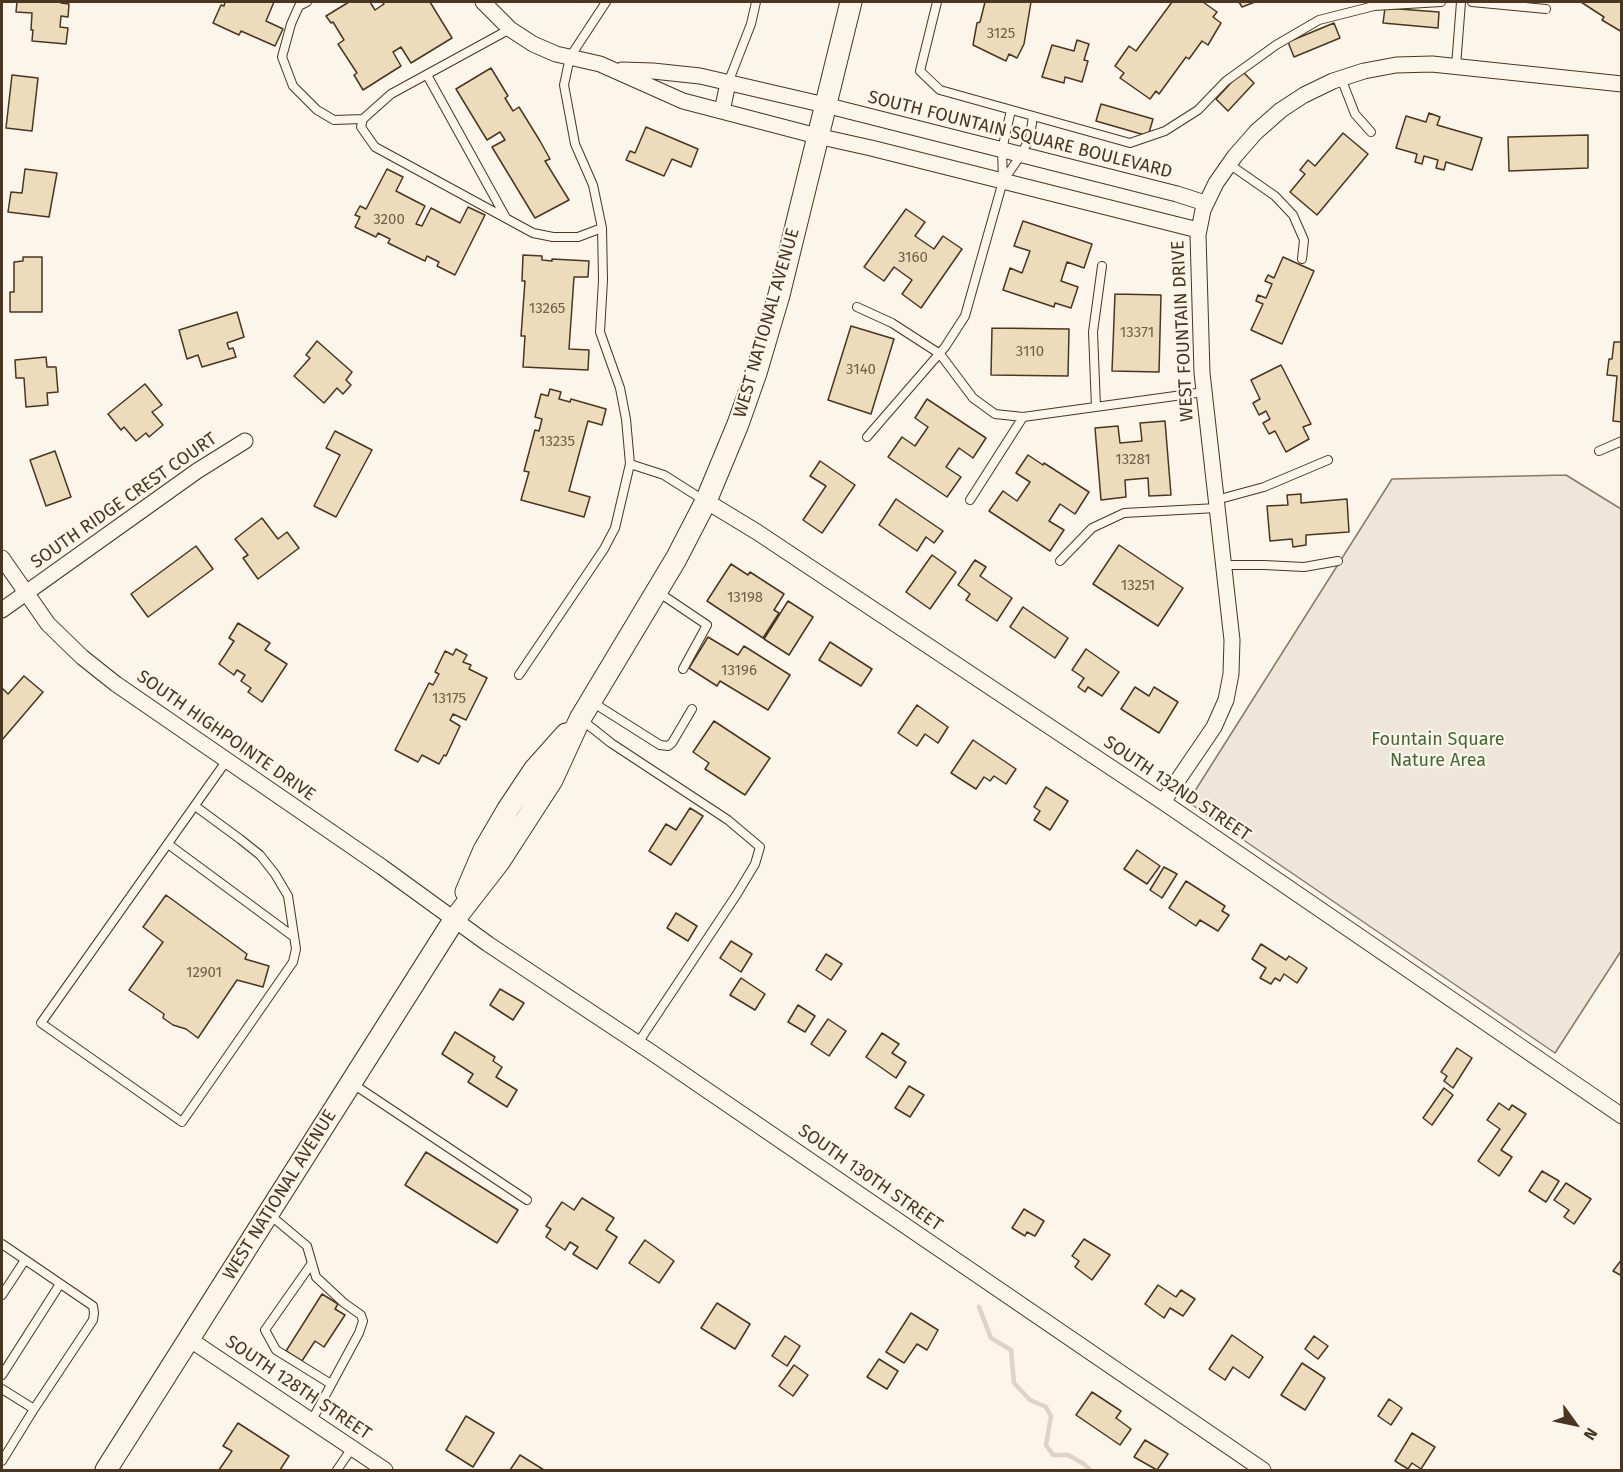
<!DOCTYPE html>
<style>
body{margin:0}
#map{position:relative;width:1623px;height:1472px;overflow:hidden;background:#fbf6e9;font-family:"Fira Sans",sans-serif}
canvas{display:block}
.frame{position:absolute;inset:0;border:3px solid #4a3520;pointer-events:none}
.north{position:absolute;left:1545px;top:1394px;width:60px;height:60px;-webkit-text-stroke:4px #fbf6e9;paint-order:stroke;rotate:123deg;font-size:16px;font-weight:700;line-height:24px;text-align:center;color:#4a3520}
.north::after{content:'';display:block;margin:auto;width:21px;height:27px;background:#4a3520;clip-path:polygon(50% 0,100% 100%,50% 72%,0 100%)}
</style>
<div id="map">
<canvas width="1623" height="1472"></canvas>
<div class="frame"></div>
<div class="north">N</div>
</div>
<script>
const ctx = document.querySelector('canvas').getContext('2d');
ctx.lineJoin = 'round';
function fillPath(path, color) { ctx.fillStyle = color; ctx.fill(path, 'evenodd'); }
const toPath = rows => new Path2D(rows.map(r => 'M' + r).join(''));
function strokePath(path, color, width, dash) { ctx.strokeStyle = color; ctx.lineWidth = width; ctx.lineCap = dash ? 'butt' : 'round'; ctx.setLineDash(dash || []); ctx.stroke(path); }
function label(font, color, halo, rows, align = 'center') {
  ctx.font = font + ' "Fira Sans",sans-serif'; ctx.lineWidth = 4.5; ctx.setLineDash([]); ctx.textBaseline = 'middle'; ctx.strokeStyle = halo; ctx.fillStyle = color; for (const [text, x, y, turn = 0] of rows) {
    ctx.save(); ctx.translate(x, y); ctx.rotate((+turn || 0) * Math.PI / 180); ctx.textAlign = isNaN(turn) ? turn : align; if (halo) ctx.strokeText(text, 0, 0); ctx.fillText(text, 0, 0); ctx.restore();
  }
}
const green = toPath([
 [1566,475,1621,509,1621,951,1555,1053,1188,802,1392,479,1566,475]
]);
fillPath(green, '#ede6d9');
strokePath(green, '#887966', 1.5);
strokePath(toPath([
 [979,1307,991,1338,1011,1350,1014,1383,1030,1400,1046,1407,1051,1416,1046,1445,1053,1455,1068,1455,1084,1464,1090,1470]
]), '#dcd4c6', 4.5);
const building = toPath([
 [17,2,61,2,61,3,69,4,68,17,61,16,60,27,68,28,66,44,32,41,33,30,31,30,32,13,16,12,17,2],
 [225,2,274,2,266,21,283,29,275,46,241,31,239,35,213,23,221,5,224,6,225,2],
 [349,2,370,2,375,10,384,4,382,2,430,2,452,38,411,63,401,47,393,52,401,66,363,90,354,75,357,73,338,44,344,40,333,22,331,23,326,16,349,2],
 [985,2,1031,2,1024,44,1017,58,1009,54,1006,61,973,45,977,23,980,22,985,2],
 [1172,2,1203,2,1217,12,1213,17,1221,23,1208,45,1202,41,1189,59,1186,57,1159,94,1156,91,1150,99,1120,78,1124,73,1115,66,1129,46,1136,51,1172,2],
 [1239,2,1255,2,1242,7,1239,2],
 [1581,2,1622,2,1622,32,1602,20,1604,17,1581,2],
 [1385,8,1439,12,1438,28,1383,23,1385,8],
 [1334,23,1340,38,1294,57,1288,42,1334,23],
 [1077,40,1089,44,1084,60,1088,61,1082,82,1065,77,1064,83,1042,77,1052,45,1074,51,1077,40],
 [491,68,508,96,505,98,513,111,519,107,540,141,550,159,545,161,569,200,535,218,492,147,505,140,500,132,487,140,456,89,491,68],
 [1242,71,1254,83,1228,111,1216,99,1242,71],
 [12,75,38,78,32,131,6,128,12,75],
 [1101,104,1153,119,1148,136,1096,121,1101,104],
 [1429,113,1440,117,1437,125,1482,138,1472,170,1446,162,1444,170,1436,168,1438,160,1424,156,1422,164,1415,162,1417,154,1396,148,1406,116,1426,122,1429,113],
 [646,127,698,149,691,167,672,159,664,176,626,160,630,151,635,153,646,127],
 [1343,133,1368,154,1317,215,1290,192,1305,174,1300,170,1308,160,1315,166,1343,133],
 [1588,135,1588,168,1509,171,1508,137,1588,135],
 [25,169,57,173,49,217,8,212,11,192,22,193,25,169],
 [387,169,403,177,396,191,425,206,416,224,422,226,431,208,460,223,468,207,485,215,455,275,437,266,439,262,427,256,425,261,388,243,390,239,378,233,376,237,355,227,360,217,355,215,360,206,366,209,387,169],
 [906,209,925,222,915,236,934,249,943,236,962,249,921,308,902,294,912,280,894,267,884,281,864,267,906,209],
 [1023,221,1092,244,1084,268,1067,262,1061,281,1078,287,1071,308,1055,303,1054,307,1003,290,1010,268,1022,273,1030,251,1014,246,1023,221],
 [523,255,542,256,542,260,552,261,552,259,589,261,588,277,574,277,569,349,589,350,588,370,523,367,525,336,521,336,525,281,522,281,523,255],
 [23,257,42,257,42,312,10,312,10,292,14,292,14,262,23,261,23,257],
 [1283,257,1314,271,1282,344,1251,330,1263,304,1256,301,1258,295,1266,298,1272,284,1265,281,1268,275,1274,278,1283,257],
 [1115,294,1161,295,1159,372,1112,371,1115,294],
 [237,312,244,337,227,343,229,349,233,348,236,357,202,367,198,355,187,359,179,330,237,312],
 [851,326,894,339,871,414,828,400,851,326],
 [992,328,1069,329,1068,376,991,375,992,328],
 [317,341,352,372,346,380,351,385,343,394,337,388,324,403,294,376,310,358,306,355,317,341],
 [1614,342,1622,342,1622,422,1613,421,1617,376,1607,375,1609,359,1612,359,1614,342],
 [46,357,47,367,56,367,58,392,47,393,48,405,26,407,24,378,16,378,15,360,46,357],
 [1281,365,1311,424,1303,427,1309,439,1286,452,1275,431,1269,434,1263,423,1270,419,1266,411,1259,415,1253,403,1260,399,1251,380,1281,365],
 [145,384,162,405,152,412,163,425,149,437,146,433,136,441,124,427,121,430,108,414,145,384],
 [550,389,561,392,559,399,570,402,571,399,606,409,602,425,588,421,569,491,590,497,584,517,521,500,529,472,524,471,535,430,539,431,542,419,535,417,541,394,548,396,550,389],
 [927,399,986,438,973,458,959,448,946,467,961,477,947,497,888,457,902,437,915,446,928,427,915,418,927,399],
 [1165,421,1171,495,1149,496,1148,478,1125,480,1126,497,1101,500,1095,428,1118,426,1120,443,1142,441,1140,423,1165,421],
 [335,431,372,450,336,517,314,506,340,455,326,448,335,431],
 [55,451,71,497,46,506,30,460,55,451],
 [1028,455,1043,465,1044,463,1089,492,1075,514,1060,504,1049,521,1064,530,1050,551,989,511,1003,491,1017,501,1030,482,1016,473,1028,455],
 [820,461,855,485,822,533,803,520,826,486,810,476,820,461],
 [1301,494,1301,503,1347,499,1349,532,1306,535,1306,545,1293,547,1292,539,1270,541,1267,506,1288,505,1287,495,1301,494],
 [896,499,943,531,934,543,926,537,917,551,879,525,896,499],
 [262,518,278,539,287,532,299,548,258,579,243,558,248,555,235,539,262,518],
 [1119,545,1183,588,1158,626,1093,584,1119,545],
 [196,546,213,569,148,617,131,594,196,546],
 [932,555,956,572,930,609,906,592,932,555],
 [975,560,986,567,980,576,1012,598,997,621,966,600,970,594,958,585,975,560],
 [731,564,748,575,750,572,784,594,774,610,779,613,763,638,707,601,731,564],
 [788,601,813,617,789,655,764,639,788,601],
 [1023,607,1068,638,1055,658,1010,627,1023,607],
 [238,623,270,643,265,650,287,664,262,702,248,692,251,688,241,681,245,675,237,670,234,675,219,664,234,641,229,638,238,623],
 [708,637,738,655,744,646,790,675,768,710,720,681,717,686,689,668,708,637],
 [830,642,872,669,861,686,819,660,830,642],
 [456,649,467,655,463,662,471,665,469,669,487,678,466,720,453,714,450,720,460,726,446,756,444,755,439,764,422,755,418,762,395,750,429,683,433,685,439,674,435,672,445,651,453,655,456,649],
 [1086,649,1119,672,1102,696,1088,687,1085,692,1078,687,1084,678,1072,670,1086,649],
 [24,676,43,692,2,740,2,688,8,694,24,676],
 [1135,687,1149,696,1154,687,1178,702,1159,733,1121,709,1135,687],
 [917,705,948,727,938,743,925,734,917,746,898,733,917,705],
 [714,721,770,758,745,795,705,769,709,763,693,752,714,721],
 [973,740,1016,769,1006,784,994,776,990,781,984,777,976,789,951,773,973,740],
 [1046,787,1068,801,1050,830,1034,820,1040,811,1034,807,1046,787],
 [690,808,703,816,671,865,649,851,666,824,676,830,690,808],
 [1137,850,1160,866,1147,884,1124,869,1137,850],
 [1164,867,1177,874,1162,898,1150,890,1164,867],
 [1186,881,1225,906,1222,911,1229,915,1218,931,1200,920,1196,926,1169,908,1186,881],
 [166,895,247,954,245,959,269,966,263,987,237,980,198,1038,186,1029,173,1025,163,1018,164,1014,129,990,163,942,143,927,166,895],
 [676,913,697,926,688,941,667,928,676,913],
 [731,941,752,954,741,972,720,958,731,941],
 [1261,944,1286,960,1289,956,1307,968,1297,983,1284,974,1280,981,1275,978,1271,984,1260,978,1266,968,1252,959,1261,944],
 [826,954,842,964,831,980,816,970,826,954],
 [741,978,765,994,755,1010,730,995,741,978],
 [500,989,524,1003,513,1020,490,1005,500,989],
 [798,1005,815,1016,805,1032,788,1022,798,1005],
 [828,1019,846,1031,829,1056,811,1044,828,1019],
 [455,1032,495,1057,493,1061,502,1067,496,1077,517,1090,507,1107,468,1082,473,1074,442,1054,455,1032],
 [882,1033,899,1044,892,1053,906,1062,896,1078,866,1057,882,1033],
 [1457,1048,1472,1058,1453,1088,1444,1081,1447,1076,1441,1072,1457,1048],
 [909,1086,924,1095,910,1117,895,1108,909,1086],
 [1444,1088,1453,1095,1432,1125,1423,1118,1444,1088],
 [1499,1103,1509,1110,1512,1105,1526,1114,1501,1150,1512,1157,1499,1176,1478,1161,1500,1129,1487,1120,1499,1103],
 [426,1152,518,1210,497,1243,405,1185,426,1152],
 [1542,1171,1559,1181,1546,1202,1529,1191,1542,1171],
 [1566,1183,1591,1199,1574,1224,1564,1217,1569,1210,1554,1200,1566,1183],
 [582,1198,614,1218,606,1230,617,1237,597,1269,573,1254,578,1247,570,1242,565,1250,546,1237,551,1229,546,1226,562,1202,574,1210,582,1198],
 [1024,1209,1044,1221,1035,1236,1027,1232,1025,1236,1012,1228,1024,1209],
 [1084,1239,1110,1255,1092,1280,1075,1267,1079,1261,1072,1256,1084,1239],
 [645,1240,674,1261,659,1283,629,1263,645,1240],
 [1622,1259,1622,1276,1613,1271,1622,1259],
 [1158,1285,1176,1297,1181,1290,1195,1299,1183,1316,1170,1308,1164,1318,1145,1304,1158,1285],
 [322,1294,338,1304,335,1309,345,1315,324,1347,315,1341,302,1361,286,1351,322,1294],
 [717,1303,750,1324,735,1349,701,1328,717,1303],
 [911,1313,938,1330,927,1350,917,1344,904,1363,886,1352,911,1313],
 [1232,1335,1263,1357,1249,1378,1233,1367,1225,1380,1209,1369,1232,1335],
 [785,1336,800,1346,787,1366,772,1356,785,1336],
 [1314,1336,1328,1346,1318,1359,1305,1349,1314,1336],
 [879,1359,898,1371,887,1389,867,1377,879,1359],
 [1302,1363,1325,1378,1305,1410,1281,1395,1302,1363],
 [794,1365,808,1375,793,1396,779,1386,794,1365],
 [1092,1392,1121,1411,1116,1418,1131,1429,1120,1445,1076,1415,1092,1392],
 [1389,1399,1402,1408,1391,1425,1378,1416,1389,1399],
 [466,1416,494,1433,473,1467,446,1450,466,1416],
 [238,1423,289,1456,280,1470,219,1470,232,1451,223,1446,238,1423],
 [1412,1433,1435,1447,1421,1469,1412,1463,1408,1469,1395,1461,1412,1433],
 [1145,1440,1168,1454,1157,1470,1134,1457,1145,1440],
 [520,1455,544,1470,510,1470,520,1455]
]);
fillPath(building, '#ecdcbc');
strokePath(building, '#4a3520', 1.5);
const lane = toPath([
 [307,2,299,6,291,24,282,57,293,86,317,110,334,120,363,119,391,94,510,29],
 [937,2,920,71,940,90,1130,143,1165,131,1198,110,1226,81,1276,45,1319,20,1374,6,1441,2],
 [1472,2,1546,9],
 [1456,66,1461,2],
 [427,75,506,218],
 [1341,78,1355,114,1371,132],
 [728,83,751,24,756,2],
 [363,119,361,127,375,147,533,233,553,237,578,237,602,228,593,185,575,144,564,85,570,57,606,2],
 [1229,164,1275,196,1293,215,1304,240,1302,259],
 [1003,181,1021,155,1030,137,1033,116],
 [602,228,603,280,600,332,620,388,626,419,630,464],
 [857,307,892,323,940,354,973,398,995,414,1023,417,1204,392],
 [1096,407,1093,332,1102,266],
 [867,437,945,347,965,316,1003,181,1002,150,1011,110],
 [1599,451,1622,441],
 [970,500,1023,417],
 [1216,500,1264,487,1328,460],
 [1060,561,1092,528,1124,513,1217,508],
 [1223,565,1264,565,1304,567,1338,561],
 [658,592,707,625,683,669],
 [519,675,604,549,615,528,630,464,664,475,705,501],
 [592,702,660,745,668,746,672,743,692,709],
 [582,720,611,743,728,820,760,847,755,864,737,894,638,1043],
 [195,806,240,839,260,855,275,874,288,896,296,949,293,962,182,1122,41,1023,227,760],
 [168,844,294,937],
 [353,1084,527,1200],
 [270,1215,307,1246,316,1277,344,1303,361,1315,363,1321,359,1333,312,1420],
 [2,1244,93,1306,94,1313,93,1320,34,1409],
 [312,1263,265,1330,276,1350,331,1384],
 [2,1295,25,1260],
 [2,1375,60,1284],
 [2,1389,34,1409,2,1461],
 [337,1470,352,1448]
]);
const street = toPath([
 [483,2,510,29,533,44,556,54,600,64,683,101,817,136,871,148,1198,230],
 [622,70,653,71,700,76,825,105,1177,194,1205,203],
 [722,111,728,83],
 [706,501,757,532,1163,802,1622,1116],
 [2,558,48,624,82,657,116,684,382,867,488,944,651,1052,1263,1470],
 [2,610,197,471,245,441],
 [1163,802,1214,727,1226,700,1231,674,1232,640,1202,373,1198,235,1203,210,1216,183,1235,156,1256,132,1281,110,1304,95,1333,81,1364,71,1396,65,1432,64,1622,84],
 [189,1339,385,1470]
]);
const secondary = toPath([
 [466,892,484,850,508,809,534,770,566,734],
 [106,1470,454,920,499,862,552,780,580,719,676,559,706,501,738,424,756,373,779,295,851,2]
]);
strokePath(lane, '#4a3520', 10);
strokePath(street, '#4a3520', 17);
strokePath(secondary, '#4a3520', 23);
strokePath(lane, '#fbf6e9', 8);
strokePath(street, '#fbf6e9', 15);
strokePath(secondary, '#fbf6e9', 21);
label('15px', '#725f47', null, [
 ["3125",1001,34],
 ["3200",389,220],
 ["3160",913,258],
 ["13265",547,309],
 ["13371",1137,333],
 ["3110",1030,352],
 ["3140",861,370],
 ["13235",557,442],
 ["13281",1133,460],
 ["13251",1138,586],
 ["13198",745,598],
 ["13196",739,671],
 ["13175",449,699],
 ["12901",204,973]
]);
label('18px', '#4a3520', '#fbf6e9', [
 ["SOUTH FOUNTAIN SQUARE BOULEVARD",1020,135,14],
 ["WEST NATIONAL AVENUE",767,323,-74],
 ["WEST FOUNTAIN DRIVE",1183,331,-93],
 ["SOUTH RIDGE CREST COURT",124,501,-35],
 ["SOUTH HIGHPOINTE DRIVE",226,736,35],
 ["SOUTH 132ND STREET",1177,789,34],
 ["SOUTH 130TH STREET",870,1178,35],
 ["WEST NATIONAL AVENUE",280,1195,-58],
 ["SOUTH 128TH STREET",298,1388,34]
]);
label('18px', '#436837', '#fbf6e9', [
 ["Fountain Square",1438,740],
 ["Nature Area",1438,761]
]);
</script>
